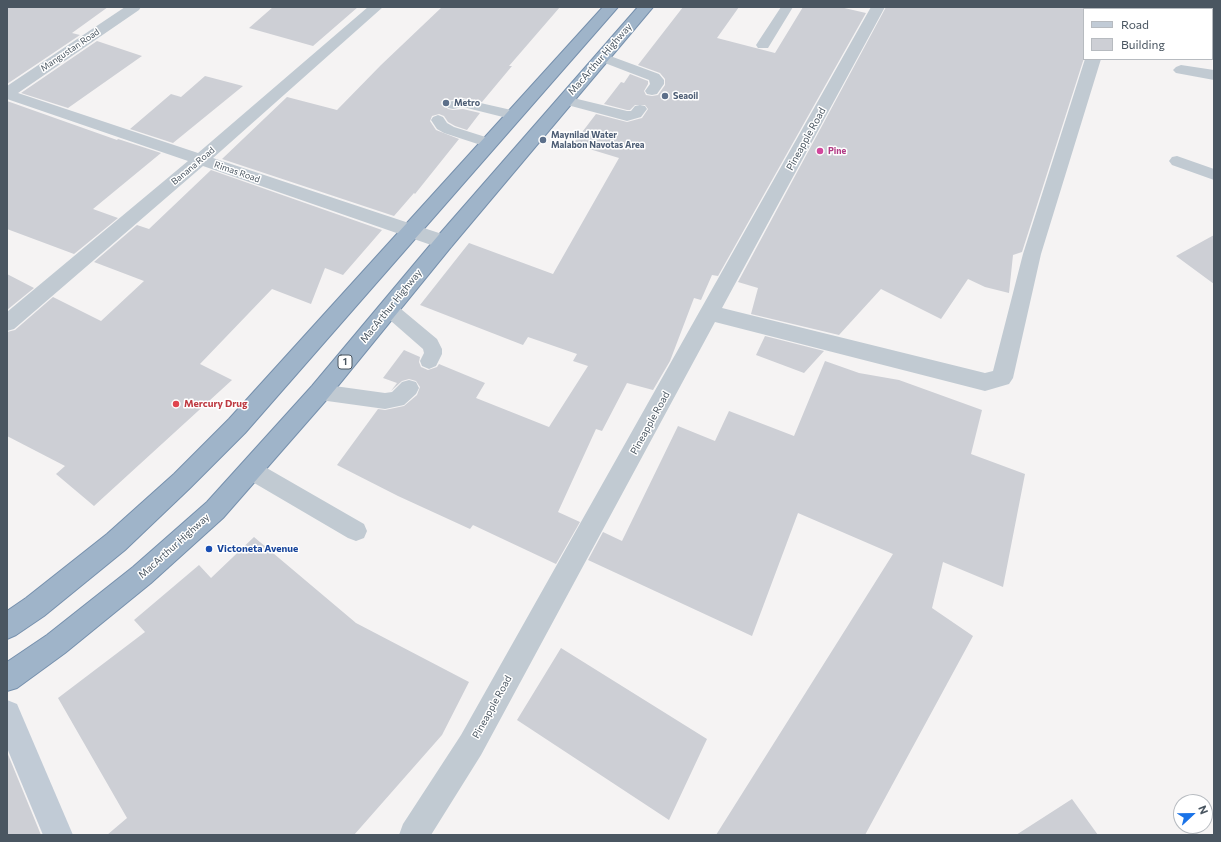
<!DOCTYPE html>
<style>
body{margin:0}
#map{position:relative;width:1221px;height:842px;overflow:hidden;background:#f5f3f3;font-family:Commissioner,sans-serif}
canvas{display:block}
.frame{position:absolute;inset:0;border:8px solid #4a5661;pointer-events:none}
.legend{position:absolute;left:1083px;top:8px;width:130px;height:52px;box-sizing:border-box;background:#fff;border:1px solid #b7bbc0;margin:0;padding:5px 7px;list-style:none;font-size:12px;color:#4a5661}
.legend li{display:flex;align-items:center;gap:8px;height:20px}
.legend b{width:20px;border:1px solid #b7bbc0}
.north{position:absolute;left:1173px;top:794px;width:40px;height:40px;box-sizing:border-box;background:#fff;border:1px solid #b7bbc0;border-radius:50%;rotate:68deg;font-size:11px;font-weight:700;line-height:16px;text-align:center;color:#4a5661}
.north::after{content:'';display:block;margin:auto;width:14px;height:18px;background:#1a73e8;clip-path:polygon(50% 0,100% 100%,50% 72%,0 100%)}
</style>
<div id="map">
<canvas width="1221" height="842"></canvas>
<div class="frame"></div>
<ul class="legend">
<li><b style="height:5px;background:#c1cbd6"></b>Road</li>
<li><b style="height:11px;background:#cdcfd5"></b>Building</li>
</ul>
<div class="north">N</div>
</div>
<script>
const ctx = document.querySelector('canvas').getContext('2d');
ctx.lineJoin = 'round';
function fillPath(path, color) { ctx.fillStyle = color; ctx.fill(path, 'evenodd'); }
const toPath = rows => new Path2D(rows.map(r => 'M' + r).join(''));
function strokePath(path, color, width, dash) { ctx.strokeStyle = color; ctx.lineWidth = width; ctx.lineCap = dash ? 'butt' : 'round'; ctx.setLineDash(dash || []); ctx.stroke(path); }
function label(font, color, halo, rows, align = 'center') {
  ctx.font = font + ' Commissioner,sans-serif'; ctx.lineWidth = 3; ctx.setLineDash([]); ctx.textBaseline = 'middle'; ctx.strokeStyle = halo; ctx.fillStyle = color; for (const [text, x, y, turn = 0] of rows) {
    ctx.save(); ctx.translate(x, y); ctx.rotate((+turn || 0) * Math.PI / 180); ctx.textAlign = isNaN(turn) ? turn : align; if (halo) ctx.strokeText(text, 0, 0); ctx.fillText(text, 0, 0); ctx.restore();
  }
}
fillPath(toPath([
 [7,7,108,7,72,33,80,35,7,84],
 [273,7,358,7,313,46,249,28],
 [442,7,560,7,509,66,512,66,482,102,463,98,447,101,445,106,448,109,453,110,463,109,480,113,467,130,455,126,448,122,444,116,439,114,432,116,430,121,436,130,459,139,415,194,414,193,394,216,222,159,287,97,337,110,381,65],
 [683,7,739,7,717,38,775,53,803,7,840,7,866,13,718,276,712,275,701,300,694,298,670,361,653,390,627,383,602,431,596,429,558,512,580,522,556,564,473,525,470,529,398,496,337,465,378,409,385,410,404,406,417,395,420,387,416,381,409,379,402,381,391,391,397,383,383,378,404,350,420,357,419,362,421,367,428,370,437,367,439,364,485,383,476,398,549,427,588,366,573,361,577,354,528,337,523,345,420,305,469,243,553,274,619,158,573,144,596,114,627,122,642,118,648,109,645,105,635,105,630,110,627,110,604,104,621,82,624,83,630,74,648,81,648,84,644,91,646,95,652,96,658,95,665,85,665,79,660,73,638,65],
 [886,7,1084,7,1084,58,1022,252,1013,255,1009,293,985,287,968,279,941,319,881,289,839,335,751,314,758,288,738,282],
 [97,41,142,56,68,108,21,93],
 [205,76,243,86,173,143,130,129,171,94,181,97],
 [7,101,117,140,118,139,161,153,93,209,118,218,74,254,7,229],
 [211,170,382,230,343,275,325,268,311,304,272,289,200,364,232,380,94,506,56,474,65,466,7,436,7,332,15,330,53,297,101,321,144,281,94,262,137,225,149,229],
 [1214,235,1214,284,1176,256],
 [7,274,34,288,7,310],
 [765,336,824,351,804,373,756,355],
 [825,361,859,373,899,380,982,410,971,454,1025,474,1003,587,943,562,932,608,973,636,865,835,716,835,893,554,798,513,752,636,588,560,603,532,622,541,678,426,715,441,729,411,794,436],
 [254,537,356,623,469,682,442,735,354,835,107,835,127,818,58,698,145,632,134,620,199,565,211,578],
 [561,648,707,739,669,820,517,720],
 [7,752,41,835,7,835],
 [1072,799,1098,835,1016,835]
]), '#cdcfd5');
const trunk = toPath([
 [603,7,618,7,245,433,190,488,125,550,44,616,16,635,7,639,7,611,26,598,107,534,174,474,229,419,603,7],
 [638,7,653,7,451,247,328,398,223,518,151,583,65,653,17,688,7,691,7,662,47,635,133,567,207,502,312,386,437,237,638,7]
]);
strokePath(trunk, '#7690ad', 2);
fillPath(toPath([
 [781,7,793,7,768,48,758,48,756,45,781,7],
 [602,53,659,74,664,80,664,84,657,94,652,95,647,94,645,91,650,84,649,80,597,60,595,57,597,54,602,53],
 [565,96,627,111,631,111,635,106,640,105,645,106,647,109,641,117,627,121,560,103,558,100,560,97,565,96],
 [463,99,520,112,522,115,520,118,515,120,463,107,453,109,448,108,446,105,448,102,463,99],
 [438,115,443,117,447,123,454,127,495,140,498,143,495,146,490,148,444,133,437,129,431,120,433,117,438,115],
 [1177,156,1214,169,1214,180,1172,165,1169,161,1172,157,1177,156],
 [389,302,395,304,437,339,442,349,442,354,436,366,429,369,422,366,420,361,424,353,423,349,383,314,380,309,383,304,389,302],
 [409,380,416,382,419,388,416,394,404,405,385,409,320,400,313,398,310,392,313,386,320,384,385,393,392,392,402,382,409,380],
 [251,461,258,463,364,524,367,531,364,538,356,541,348,538,244,477,241,470,244,463,251,461]
]), '#c1cad2');
fillPath(toPath([
 [125,7,141,7,139,10,18,93,198,153,368,7,383,7,213,158,451,237,453,242,451,247,444,249,437,247,203,166,14,329,7,331,7,312,188,161,7,99,7,86,125,7],
 [871,7,885,7,722,308,985,373,993,371,1023,254,1085,59,1101,59,1041,254,1013,378,1009,384,985,391,715,322,481,755,431,835,399,835,403,824,461,735,871,7],
 [1102,7,1116,7,1115,9,1101,9,1102,7],
 [1122,7,1144,7,1145,9,1123,9,1122,7],
 [1212,21,1214,21,1214,29,1212,29,1212,21],
 [1181,65,1214,70,1214,80,1176,73,1173,70,1176,67,1181,65]
]), '#c1cad2');
fillPath(toPath([
 [7,700,17,704,73,835,43,835,7,748,7,700]
]), '#c1cbd6');
fillPath(trunk, '#9fb4c9');
for (const [x, y, r, color] of [
 [665,96,4,"#5c6f8a"],
 [446,103,4,"#5c6f8a"],
 [543,140,4,"#5c6f8a"],
 [820,151,4,"#d1479c"],
 [176,404,4,"#e0444e"],
 [209,549,4,"#1a4fb4"]
]) { const dot = new Path2D(); dot.arc(x, y, r, 0, 2 * Math.PI); ctx.fillStyle = color; ctx.fill(dot); strokePath(dot, '#fff', 1.5); }
label('9px', '#4a5661', '#fff', [
 ["Mangustan Road",70,50,-34],
 ["Banana Road",193,166,-40],
 ["Rimas Road",237,172,19]
]);
label('bold 9px', '#4e5e75', '#fff', [
 ["Seaoil",673,96],
 ["Metro",454,103],
 ["Maynilad Water",551,135],
 ["Malabon Navotas Area",551,145]
], 'left');
label('bold 9px', '#b23c85', '#fff', [
 ["Pine",828,151]
], 'left');
for (const [x, y, w] of [
 [345,362,14]
]) { const box = new Path2D(); box.roundRect(x - w / 2, y - 7, w, 14, 3); ctx.fillStyle = '#fff'; ctx.fill(box); strokePath(box, '#4a5661', 1); }
label('bold 9px', '#4a5661', null, [
 ["1",345,362]
]);
label('10px', '#4a5661', '#fff', [
 ["MacArthur Highway",600,59,-49],
 ["Pineapple Road",806,139,-61],
 ["MacArthur Highway",391,306,-51],
 ["Pineapple Road",650,423,-61],
 ["MacArthur Highway",174,546,-42],
 ["Pineapple Road",492,707,-61]
]);
label('bold 10px', '#be3a42', '#fff', [
 ["Mercury Drug",184,404]
], 'left');
label('bold 10px', '#164399', '#fff', [
 ["Victoneta Avenue",217,549]
], 'left');
</script>
